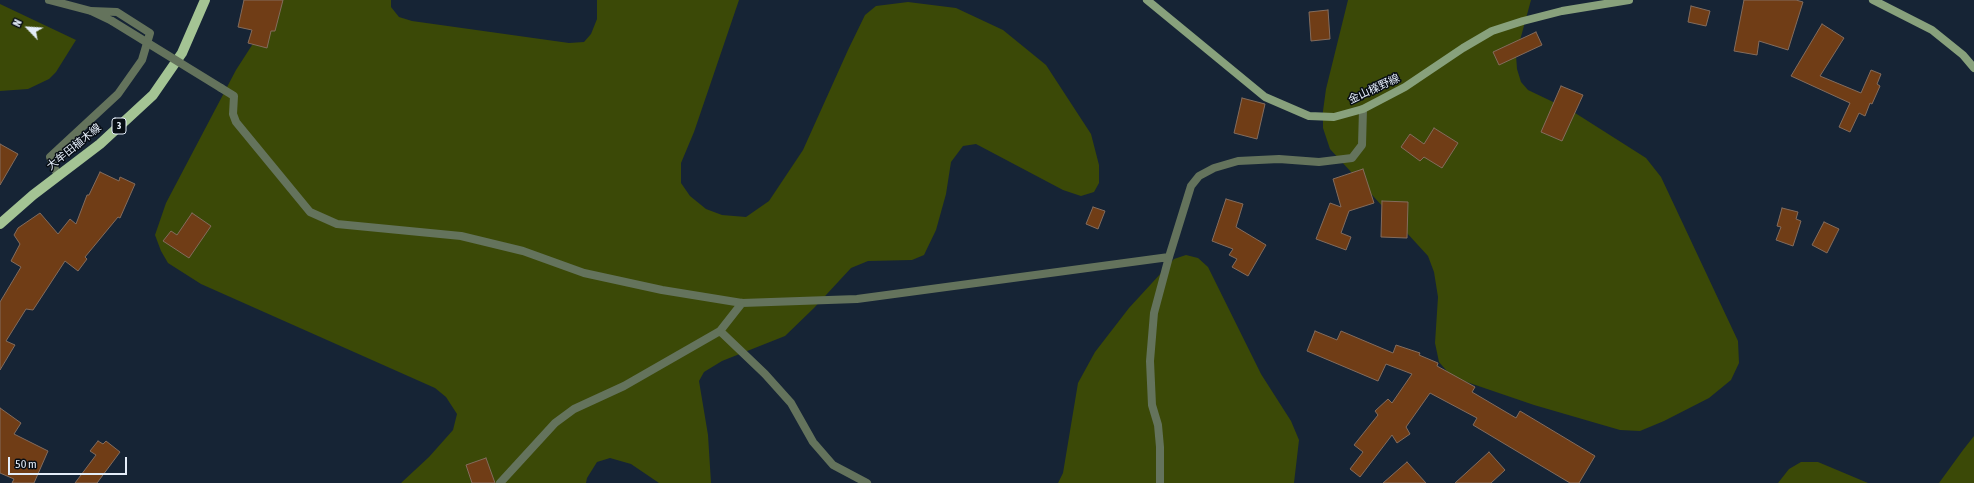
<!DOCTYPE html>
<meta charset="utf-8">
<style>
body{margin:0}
#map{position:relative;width:1974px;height:483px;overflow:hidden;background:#162435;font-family:"Asap Condensed",sans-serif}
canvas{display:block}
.north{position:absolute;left:8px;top:8px;width:40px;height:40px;-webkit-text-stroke:3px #070d14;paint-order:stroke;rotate:295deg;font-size:11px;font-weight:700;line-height:16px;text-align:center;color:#e4edf9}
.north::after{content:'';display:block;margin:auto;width:14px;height:18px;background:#e4edf9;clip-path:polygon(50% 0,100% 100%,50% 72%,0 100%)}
.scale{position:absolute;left:8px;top:457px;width:119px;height:18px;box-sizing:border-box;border:2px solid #e4edf9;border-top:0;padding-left:5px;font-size:12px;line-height:14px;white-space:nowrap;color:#e4edf9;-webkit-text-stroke:3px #070d14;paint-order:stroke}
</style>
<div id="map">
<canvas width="1974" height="483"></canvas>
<div class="north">N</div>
<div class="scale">50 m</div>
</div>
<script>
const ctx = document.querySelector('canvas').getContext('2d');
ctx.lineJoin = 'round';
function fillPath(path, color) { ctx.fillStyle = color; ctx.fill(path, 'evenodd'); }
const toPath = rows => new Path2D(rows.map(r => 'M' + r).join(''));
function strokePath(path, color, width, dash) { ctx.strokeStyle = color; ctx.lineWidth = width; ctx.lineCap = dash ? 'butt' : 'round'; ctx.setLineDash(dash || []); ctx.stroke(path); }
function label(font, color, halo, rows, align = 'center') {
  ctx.font = font + ' "Asap Condensed","Noto Sans JP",sans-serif'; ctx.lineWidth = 3; ctx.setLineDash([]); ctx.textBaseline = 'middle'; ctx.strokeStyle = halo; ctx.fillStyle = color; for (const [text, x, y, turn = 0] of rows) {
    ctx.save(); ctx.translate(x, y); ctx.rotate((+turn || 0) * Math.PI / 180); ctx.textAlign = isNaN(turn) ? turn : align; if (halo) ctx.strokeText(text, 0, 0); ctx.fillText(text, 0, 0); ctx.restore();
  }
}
fillPath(toPath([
 [281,0,391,0,391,7,399,17,412,21,569,43,584,42,591,34,597,19,597,0,739,0,694,132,681,163,681,183,690,196,706,209,722,215,746,217,769,201,803,150,848,50,865,15,876,6,908,2,956,8,1003,30,1046,65,1091,134,1099,165,1099,183,1094,192,1081,196,1063,190,976,144,963,146,951,162,946,194,936,230,924,255,912,260,868,261,851,268,814,308,785,336,722,361,704,372,699,381,708,435,711,483,659,483,631,464,610,458,597,462,587,478,586,483,401,483,429,457,453,430,457,414,446,397,435,388,201,284,168,263,161,251,155,235,166,203,236,70],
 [1348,0,1531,0,1516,55,1517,69,1521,82,1528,90,1572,111,1646,158,1661,177,1738,341,1739,363,1731,380,1709,398,1664,421,1640,431,1620,430,1534,405,1452,377,1439,362,1435,343,1438,297,1434,272,1428,256,1330,149,1323,128,1323,111,1326,89],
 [0,4,76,40,56,72,49,79,28,89,0,91],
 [1186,255,1198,258,1208,267,1261,374,1291,421,1299,440,1294,483,1058,483,1063,473,1078,383,1095,352,1129,308,1174,259],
 [1974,436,1974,483,1939,483,1963,450],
 [1801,462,1818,462,1868,483,1778,483,1789,469]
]), '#3b4907');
const building = toPath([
 [244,0,283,0,275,31,271,31,267,48,248,43,252,30,238,27,244,0],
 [1744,0,1796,0,1803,2,1788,50,1759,41,1757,55,1734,51,1744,0],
 [1691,6,1710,11,1706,26,1688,22,1691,6],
 [1328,10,1330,39,1311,41,1309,12,1328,10],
 [1822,24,1844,38,1820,76,1861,93,1871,70,1881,74,1877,84,1880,86,1872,104,1870,103,1865,116,1859,113,1850,132,1839,127,1850,103,1791,76,1822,24],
 [1536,32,1542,45,1499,65,1493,52,1536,32],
 [1561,86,1583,95,1562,141,1541,132,1561,86],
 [1242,98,1265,104,1257,139,1234,133,1242,98],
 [1434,128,1458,143,1442,168,1424,157,1420,161,1401,147,1410,134,1424,144,1434,128],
 [0,144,18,154,0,185,0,144],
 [1363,169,1374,203,1349,211,1341,233,1351,237,1346,250,1316,239,1330,203,1341,207,1333,179,1363,169],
 [100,172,119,181,120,177,135,184,120,218,118,217,85,257,87,259,78,271,65,261,33,310,26,309,6,341,15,345,0,370,0,302,21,267,11,261,20,244,14,235,18,228,40,213,58,234,70,219,76,224,87,195,89,195,100,172],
 [1226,199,1243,204,1236,227,1266,245,1248,276,1232,267,1237,259,1229,255,1233,249,1212,241,1226,199],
 [1382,201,1408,202,1407,238,1381,237,1382,201],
 [1093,207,1105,211,1098,229,1086,224,1093,207],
 [1782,208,1798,212,1796,219,1801,221,1793,246,1776,240,1781,227,1777,226,1782,208],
 [192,213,211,226,189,258,163,241,171,231,177,235,192,213],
 [1824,222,1839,229,1827,253,1812,245,1824,222],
 [1315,331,1337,340,1341,331,1393,353,1396,345,1420,353,1419,355,1438,363,1437,366,1475,387,1472,392,1516,418,1520,411,1595,456,1579,483,1570,483,1473,425,1477,418,1430,393,1406,427,1410,434,1397,443,1392,435,1360,477,1350,469,1363,452,1354,445,1378,415,1375,411,1388,399,1392,403,1412,374,1386,364,1378,381,1307,351,1315,331],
 [0,408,21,423,14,434,48,451,34,483,12,483,14,479,0,473,0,408],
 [98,441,103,444,106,441,120,452,97,483,75,483,96,455,90,451,98,441],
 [1489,452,1505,470,1491,483,1455,483,1489,452],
 [486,458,495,483,472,483,466,465,486,458],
 [1407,462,1426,483,1383,483,1407,462]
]);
fillPath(building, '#703d16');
strokePath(building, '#836c5d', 1);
strokePath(toPath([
 [49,0,91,11,112,21],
 [221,88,234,96,233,114,236,122,310,212,337,224,461,236,523,251,584,273,662,290,742,303,857,299,1169,257],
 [58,176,50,157,118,94,142,60,150,33,117,12,91,11],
 [720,331,765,374,791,403,813,442,833,465,867,483],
 [500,483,555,423,574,409,624,386,720,331,742,303],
 [1160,483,1160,447,1158,425,1152,405,1150,361,1154,313,1169,257,1191,186,1199,176,1214,168,1238,161,1279,159,1319,162,1352,158,1362,145,1363,109]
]), '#64735c', 8);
strokePath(toPath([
 [1147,0,1265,97,1309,116,1334,117,1363,109,1405,87,1463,48,1492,31,1523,21,1562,11,1629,0],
 [1873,0,1932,30,1963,55,1974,68]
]), '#88a17c', 8);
strokePath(toPath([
 [0,224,33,195,100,144,153,95,182,53,205,0]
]), '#a4c494', 10);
strokePath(toPath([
 [112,21,221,88]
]), '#64735c', 8);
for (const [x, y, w] of [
 [119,126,14]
]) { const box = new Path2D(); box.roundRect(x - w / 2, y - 8, w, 16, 3); ctx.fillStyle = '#070d14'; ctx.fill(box); strokePath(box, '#e4edf9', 1); }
label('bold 10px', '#e4edf9', null, [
 ["3",119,126]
]);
label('11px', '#e4edf9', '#070d14', [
 ["金山檪野線",1374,89,-25],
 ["大牟田植木線",74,147,-39]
]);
</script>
